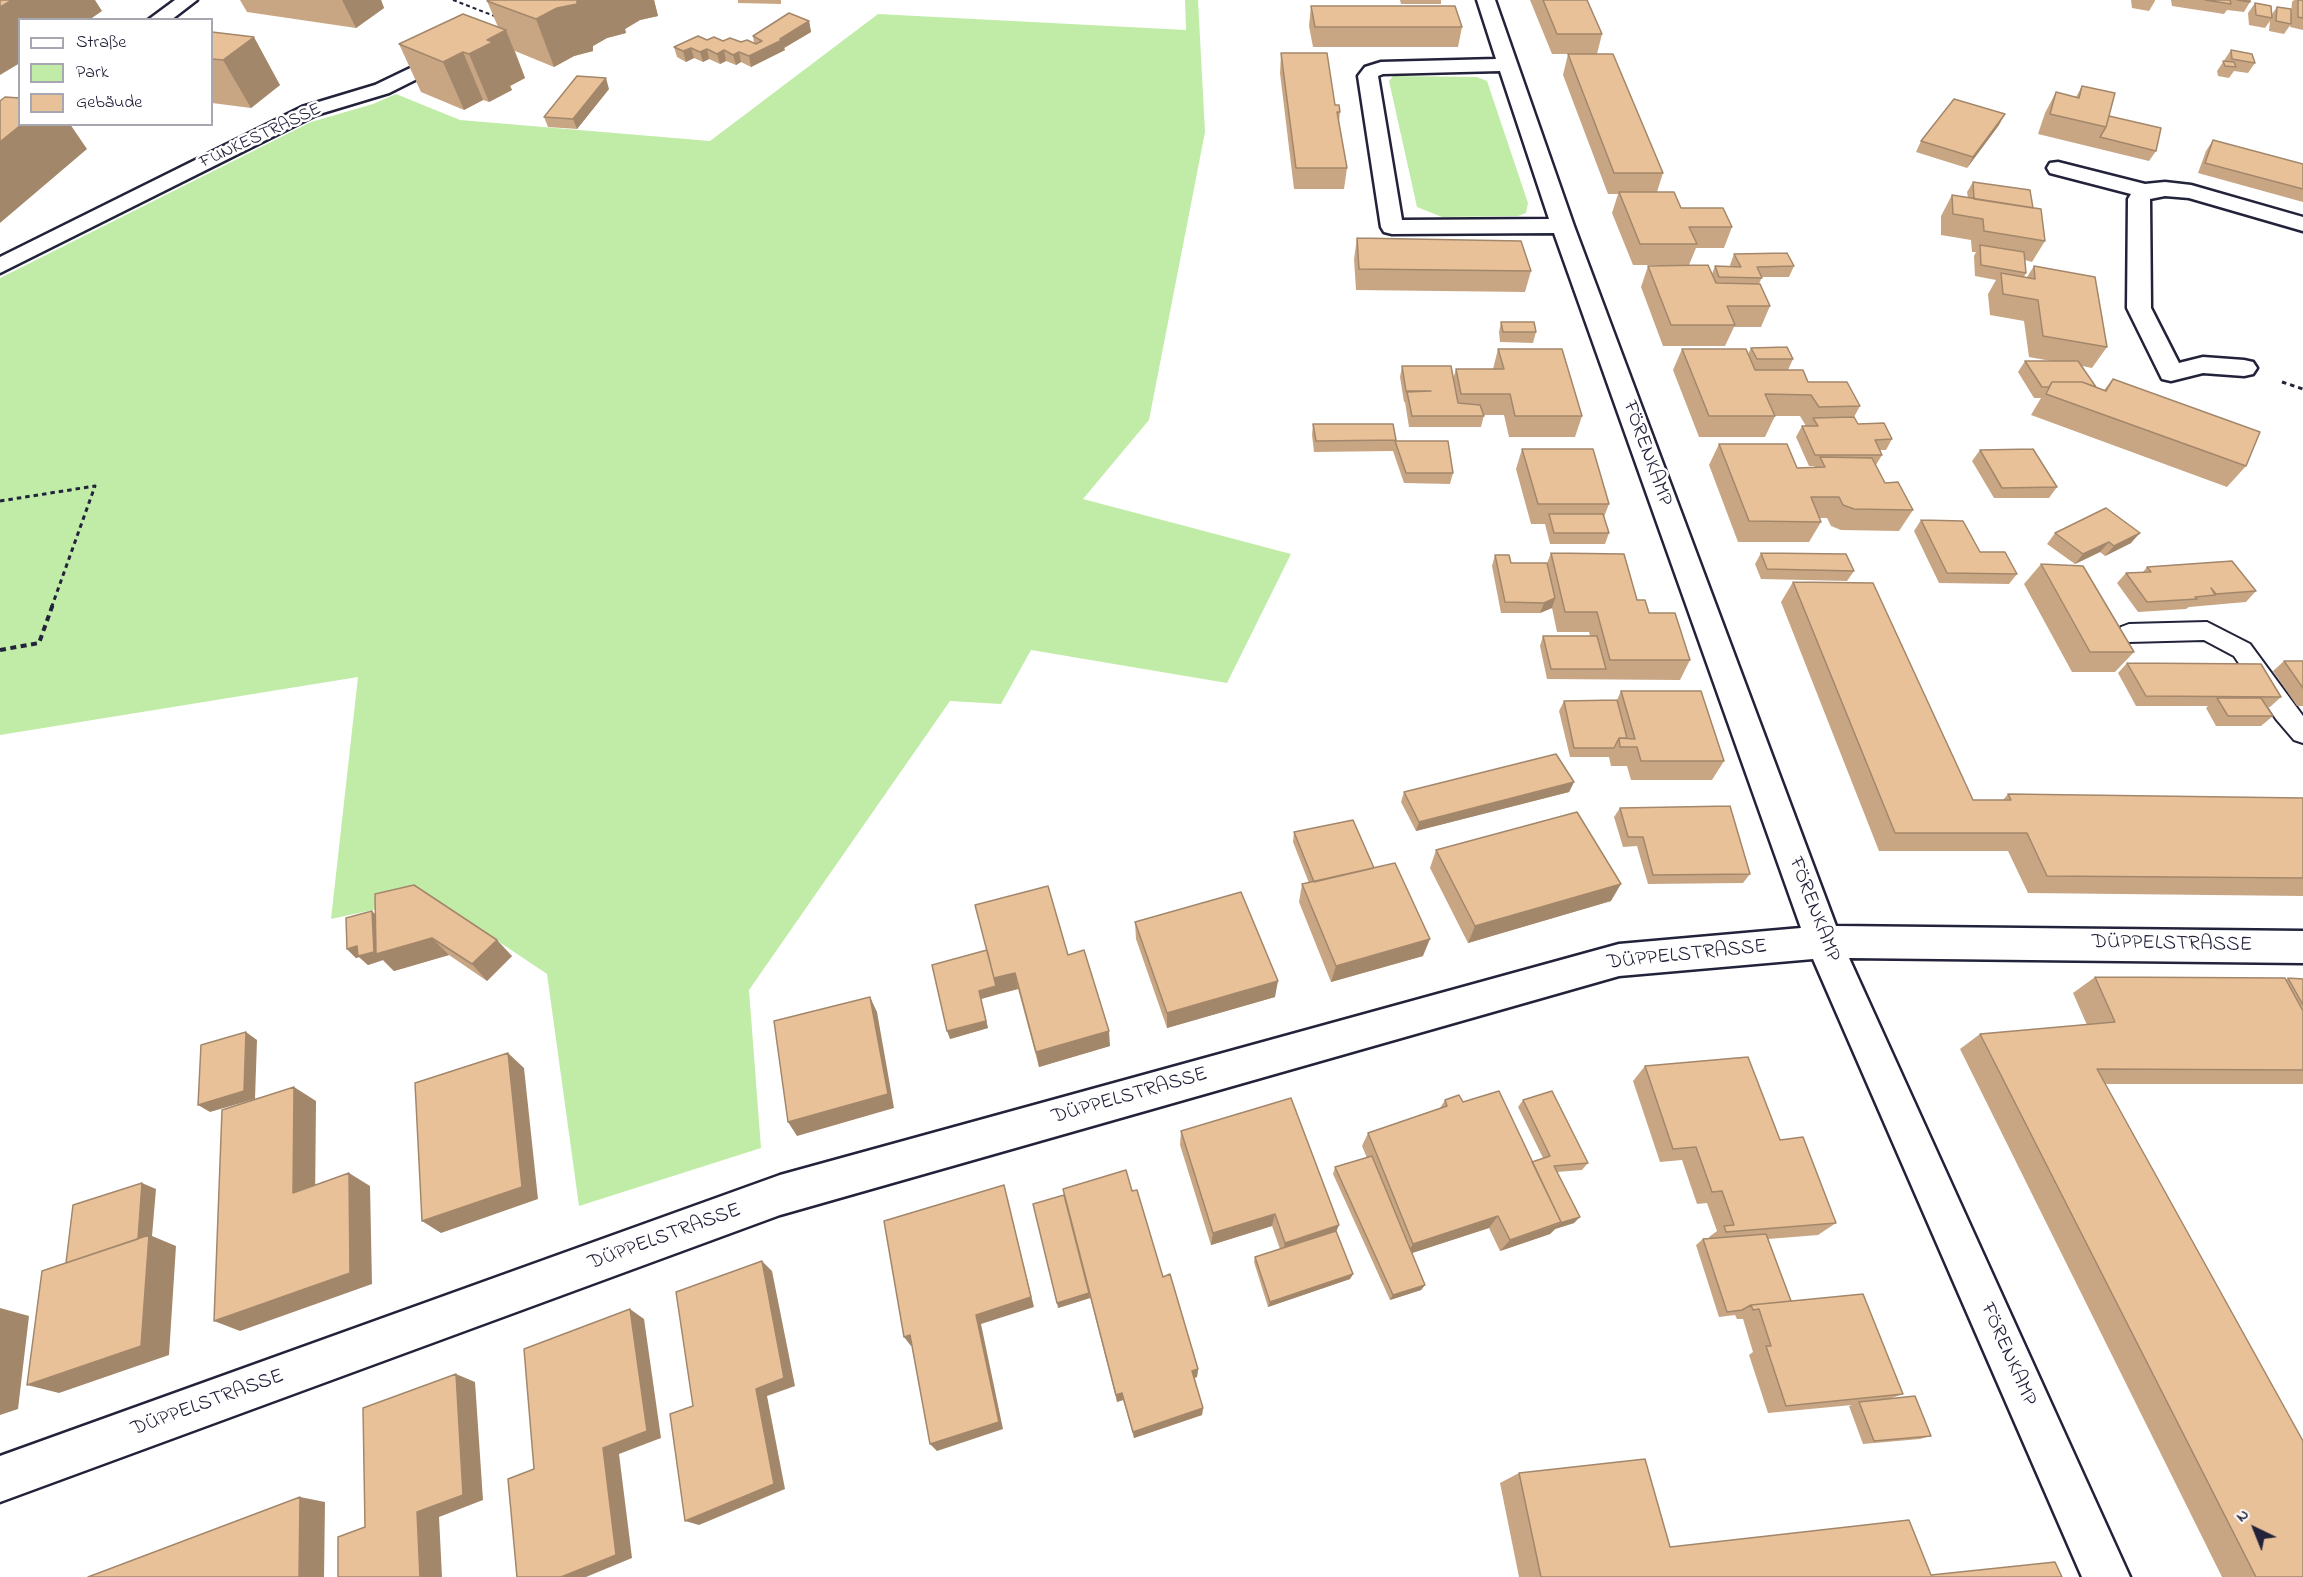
<!DOCTYPE html>
<meta charset="utf-8">
<style>
body{margin:0}
#map{position:relative;width:2303px;height:1577px;overflow:hidden;background:#fff;font-family:"Indie Flower",sans-serif}
canvas{display:block}
.legend{position:absolute;left:18px;top:18px;width:195px;height:108px;box-sizing:border-box;background:#fff;border:2px solid #a7a7b1;margin:0;padding:8px 10px;list-style:none;font-size:18px;color:#22223b}
.legend li{display:flex;align-items:center;gap:12px;height:30px}
.legend b{width:30px;border:2px solid #a7a7b1}
.north{position:absolute;left:2225px;top:1499px;width:60px;height:60px;-webkit-text-stroke:4px #fff;paint-order:stroke;rotate:317deg;font-size:16px;font-weight:700;line-height:24px;text-align:center;color:#22223b}
.north::after{content:'';display:block;margin:auto;width:21px;height:27px;background:#22223b;clip-path:polygon(50% 0,100% 100%,50% 72%,0 100%)}
</style>
<div id="map">
<canvas width="2303" height="1577"></canvas>
<ul class="legend">
<li><b style="height:8px;background:#fff"></b>Straße</li>
<li><b style="height:16px;background:#c1eca8"></b>Park</li>
<li><b style="height:16px;background:#e9c199"></b>Gebäude</li>
</ul>
<div class="north">N</div>
</div>
<script>
const ctx = document.querySelector('canvas').getContext('2d');
ctx.lineJoin = 'round';
function fillPath(path, color) { ctx.fillStyle = color; ctx.fill(path, 'evenodd'); }
const toPath = rows => new Path2D(rows.map(r => 'M' + r).join(''));
function strokePath(path, color, width, dash) { ctx.strokeStyle = color; ctx.lineWidth = width; ctx.lineCap = dash ? 'butt' : 'round'; ctx.setLineDash(dash || []); ctx.stroke(path); }
function label(font, color, halo, rows, align = 'center') {
  ctx.font = font + ' "Indie Flower",sans-serif'; ctx.lineWidth = 5; ctx.setLineDash([]); ctx.textBaseline = 'middle'; ctx.strokeStyle = halo; ctx.fillStyle = color; for (const [text, x, y, turn = 0] of rows) {
    ctx.save(); ctx.translate(x, y); ctx.rotate((+turn || 0) * Math.PI / 180); ctx.textAlign = isNaN(turn) ? turn : align; if (halo) ctx.strokeText(text, 0, 0); ctx.fillText(text, 0, 0); ctx.restore();
  }
}
fillPath(toPath([
 [1185,0,1198,0,1205,132,1149,420,1083,499,1291,554,1227,683,1031,650,1001,704,950,701,749,990,761,1148,579,1206,547,974,432,897,331,919,358,677,0,735,0,278,311,122,373,104,396,94,460,120,710,141,878,14,1186,30],
 [1393,76,1477,77,1487,81,1528,203,1526,213,1518,216,1442,217,1417,207,1389,81]
]), '#c1eca8');
const service = toPath([
 [2207,622,2250,644,2303,716,2303,743,2294,740,2276,719,2234,656,2204,640,2129,642,2121,639,2117,633,2121,627,2129,624,2207,622]
]);
const minor = toPath([
 [1477,0,1495,0,1574,226,1836,926,2303,931,2303,963,1849,958,2130,1577,2082,1577,1813,959,1619,976,780,1215,0,1502,0,1456,780,1175,1619,944,1801,928,1554,233,1392,234,1384,232,1381,227,1358,76,1365,67,1381,62,1496,59,1477,0],
 [1500,71,1549,219,1402,220,1378,76,1383,74,1500,71],
 [454,47,461,49,464,53,461,57,389,93,316,115,0,273,0,257,302,107,375,85,454,47],
 [2058,162,2145,184,2165,182,2191,185,2303,217,2303,231,2189,198,2165,196,2150,199,2151,308,2179,363,2203,357,2244,360,2253,362,2257,368,2253,374,2244,376,2203,373,2171,381,2162,379,2127,308,2128,199,2131,194,2050,173,2047,168,2050,163,2058,162]
]);
const secondary = toPath([
 [175,0,197,0,171,20,148,20,175,0]
]);
strokePath(service, '#22223b', 4);
strokePath(minor, '#22223b', 5);
strokePath(secondary, '#22223b', 5);
strokePath(toPath([
 [453,0,497,17]
]), '#22223b', 2, [4, 3]);
strokePath(toPath([
 [2282,382,2303,389],
 [0,501,95,486,52,606]
]), '#22223b', 3, [4.5, 4]);
strokePath(toPath([
 [0,650,39,643,53,604]
]), '#22223b', 4, [6, 4.5]);
fillPath(service, '#fff');
fillPath(minor, '#fff');
fillPath(secondary, '#fff');
fillPath(toPath([
 [240,0,381,0,384,8,356,28,247,12],
 [489,0,654,0,658,16,640,20,625,29,626,33,607,38,593,46,593,51,574,56,554,67,515,51,525,78,510,86,512,90,489,102,483,100,464,110,421,92,399,44,498,27,487,1],
 [738,0,781,0,781,4,738,3],
 [1400,0,1441,0,1441,4,1401,4],
 [1530,0,1587,0,1602,34,1597,54,1552,54],
 [2131,0,2155,0,2155,1,2149,11,2132,8],
 [2171,0,2250,0,2250,2,2244,12,2227,10,2224,14,2172,6],
 [2294,0,2303,0,2303,30,2290,27,2292,2],
 [2255,3,2272,14,2277,7,2291,24,2284,34,2269,31,2270,21,2265,28,2249,25,2248,13],
 [1311,6,1462,27,1458,47,1313,47,1309,26],
 [809,21,811,32,784,48,785,50,751,67,741,62,736,65,726,61,720,64,709,59,703,62,694,58,686,62,677,57,674,47,707,40,754,43,753,36],
 [212,32,280,85,251,108,212,103],
 [2231,50,2255,63,2248,73,2234,71,2229,78,2218,76,2217,71],
 [1281,53,1335,105,1340,112,1339,122,1347,168,1344,189,1294,189,1280,73],
 [1568,54,1663,173,1657,192,1681,208,1732,227,1724,248,1696,248,1689,265,1633,265,1612,213,1618,194,1608,194,1563,75],
 [2082,86,2109,116,2156,151,2149,161,2038,134,2045,113,2056,92,2076,97],
 [609,89,577,129,548,127,544,117],
 [1999,125,1967,168,1916,152,1921,141],
 [2213,140,2303,164,2303,202,2198,173,2206,151],
 [1973,182,2033,208,2045,241,2032,262,2025,260,2026,273,2024,277,2027,277,2034,266,2107,347,2092,368,2082,366,2096,387,2104,390,2113,379,2246,466,2227,487,2031,415,2041,398,2034,398,2018,372,2025,361,2051,361,2029,357,2024,321,1990,315,1988,294,1996,280,1975,276,1974,256,1976,252,1972,252,1971,240,1941,235,1941,216,1952,195,1968,198,1967,192],
 [1357,238,1531,271,1525,292,1356,290,1354,259],
 [1734,254,1794,266,1789,277,1762,277,1759,284,1770,306,1761,327,1734,327,1725,346,1663,346,1641,287,1648,266,1712,274,1715,266,1731,267,1730,265],
 [1501,322,1536,332,1533,343,1500,342,1499,332],
 [1751,348,1793,359,1788,370,1808,382,1860,406,1854,417,1858,424,1892,439,1886,450,1880,450,1882,455,1876,465,1885,483,1913,510,1899,531,1841,530,1831,526,1827,518,1819,518,1821,522,1809,542,1738,542,1709,465,1719,444,1797,468,1814,467,1815,466,1809,466,1796,437,1802,426,1806,426,1800,416,1775,416,1765,437,1699,437,1673,370,1682,349,1748,354],
 [1498,349,1582,416,1575,437,1509,437,1504,415,1484,415,1481,427,1409,427,1405,402,1404,402,1400,377,1402,366,1453,379,1456,369,1493,369],
 [1313,424,1396,440,1396,441,1453,473,1450,484,1404,483,1393,451,1314,452,1312,435],
 [1522,449,1609,504,1604,517,1609,533,1605,544,1550,544,1545,524,1531,524,1516,469],
 [1980,450,2057,487,2049,498,1994,498,1972,461],
 [1921,520,1980,552,2017,574,2009,584,1939,583,1914,531],
 [2055,533,2131,543,2105,556,2100,552,2075,564,2047,544],
 [1551,553,1637,600,1690,660,1680,680,1547,679,1540,646,1543,636,1590,636,1589,632,1557,632,1552,608,1540,613,1501,613,1492,566,1495,555,1511,563,1547,563],
 [1761,553,1854,571,1847,581,1761,579,1755,564],
 [2041,564,2134,652,2115,672,2072,672,2024,584],
 [2147,567,2256,591,2246,602,2189,607,2186,609,2138,612,2117,583,2126,573,2143,572],
 [1793,582,1973,800,2003,800,2008,794,2303,798,2303,896,2028,893,2008,851,1879,851,1781,602],
 [2284,661,2303,661,2303,706,2297,706,2273,671],
 [2127,663,2281,697,2270,707,2267,707,2273,716,2261,726,2216,726,2206,708,2208,706,2136,706,2118,673],
 [1621,691,1724,761,1712,780,1631,780,1627,766,1611,766,1609,757,1570,757,1559,711,1564,701,1617,700],
 [1574,782,1569,792,1416,831,1401,802,1404,792],
 [1620,808,1750,874,1743,883,1648,884,1637,846,1623,847,1614,817],
 [1294,832,1374,868,1423,956,1331,982,1299,902,1302,884,1309,883,1293,842],
 [1436,850,1611,901,1468,943,1430,868],
 [975,905,1068,955,1110,1046,1039,1067,1018,989,981,999,988,1028,950,1039,987,950],
 [375,914,512,956,487,981,449,955,394,971,383,960,368,965,359,957,356,958,347,949],
 [1135,922,1275,997,1167,1028,1136,939],
 [2095,977,2285,980,2288,978,2303,979,2303,1084,2105,1084,2303,1577,2222,1577,1960,1049,1980,1034,2087,1025,2073,993],
 [1645,1066,1780,1140,1836,1223,1818,1235,1768,1239,1791,1301,1903,1394,1892,1398,1931,1436,1920,1439,1863,1444,1849,1406,1852,1405,1768,1413,1749,1355,1753,1352,1743,1319,1737,1319,1735,1315,1719,1317,1696,1245,1703,1239,1710,1239,1709,1237,1717,1231,1707,1203,1697,1204,1682,1160,1660,1162,1633,1081],
 [1445,1100,1463,1102,1532,1162,1543,1158,1518,1107,1523,1100,1588,1163,1582,1170,1557,1172,1574,1223,1555,1229,1550,1234,1500,1251,1489,1228,1412,1253,1425,1285,1421,1290,1390,1300,1333,1174,1335,1167,1367,1158,1362,1146,1368,1133,1440,1108],
 [1181,1131,1339,1225,1336,1231,1353,1274,1350,1279,1268,1307,1254,1262,1255,1257,1280,1249,1272,1226,1211,1245,1180,1145],
 [1132,1191,1163,1277,1198,1369,1197,1377,1194,1378,1203,1408,1202,1415,1134,1438,1123,1400,1117,1402,1090,1297,1090,1298,1058,1308],
 [1519,1473,1670,1547,1931,1575,2062,1577,1519,1577,1500,1483]
]), '#c8a684');
fillPath(toPath([
 [12,0,95,0,102,11,89,20,20,20,20,63,0,75,0,7],
 [342,0,381,0,384,8,356,28],
 [577,0,654,0,658,16,640,20,625,29,626,33,607,38,593,46,593,51,574,56,554,67,536,19,557,8],
 [809,21,811,32,784,48,785,50,751,67,749,56,780,39],
 [506,30,525,78,510,86,512,90,489,102,469,54,487,40],
 [254,37,280,85,251,108,223,60],
 [691,48,694,58,686,62,683,51],
 [707,49,709,59,703,62,700,52],
 [724,50,726,61,720,64,717,54],
 [463,52,483,100,464,110,443,62],
 [739,52,741,62,736,65,733,55],
 [606,78,609,89,577,129,573,119],
 [2005,114,1999,125,1967,168,1973,157],
 [22,124,70,124,87,149,0,223,0,142],
 [2140,533,2131,543,2105,556,2114,546],
 [2109,542,2100,552,2075,564,2083,554],
 [1555,598,1552,608,1540,613,1544,603],
 [1574,782,1569,792,1416,831,1419,822],
 [1621,884,1611,901,1468,943,1475,926],
 [372,911,381,920,432,938,449,955,394,971,383,960,368,965,359,957,356,958,347,949],
 [1430,939,1423,956,1331,982,1336,966],
 [497,940,512,956,487,981,472,964],
 [1015,973,1018,989,998,994,994,978],
 [1278,981,1275,997,1167,1028,1167,1013],
 [996,986,998,994,981,999,988,1028,950,1039,947,1031,979,991],
 [870,997,877,1012,894,1108,797,1136,788,1122],
 [1109,1031,1110,1046,1039,1067,1036,1052],
 [246,1032,257,1040,255,1099,210,1112,198,1105],
 [508,1053,524,1068,538,1199,441,1233,422,1221],
 [294,1087,316,1101,315,1205,293,1193],
 [349,1173,370,1186,372,1284,240,1331,214,1321],
 [142,1183,156,1189,152,1236,176,1246,169,1355,59,1393,27,1385],
 [1004,1185,1034,1307,981,1324,1003,1429,937,1451,930,1444,976,1315],
 [1275,1214,1272,1226,1211,1245,1213,1233],
 [1498,1216,1489,1228,1406,1255,1413,1244],
 [1580,1217,1574,1223,1555,1229,1550,1234,1500,1251,1510,1240],
 [1339,1225,1334,1237,1282,1254,1285,1243],
 [762,1261,772,1271,795,1386,767,1396,785,1489,699,1525,685,1521,756,1389],
 [1353,1274,1350,1279,1268,1307,1270,1302],
 [1425,1285,1421,1290,1390,1300,1393,1295],
 [1089,1293,1090,1298,1058,1308,1057,1303],
 [0,1308,29,1316,18,1409,0,1415],
 [630,1309,644,1319,661,1438,619,1454,632,1558,586,1577,561,1577,603,1448],
 [910,1335,917,1344,911,1346,904,1337],
 [1198,1369,1197,1377,1191,1379,1192,1371],
 [456,1374,475,1382,483,1500,439,1517,442,1577,420,1577,417,1512],
 [1122,1393,1123,1400,1117,1402,1116,1395],
 [1203,1408,1202,1415,1134,1438,1133,1432],
 [300,1497,325,1502,324,1577,299,1577]
]), '#a3876b');
const building = toPath([
 [0,0,12,0,0,7,0,0],
 [489,0,577,0,577,4,557,8,536,19,487,1,489,0],
 [1543,0,1587,0,1602,34,1557,34,1543,0],
 [2205,0,2230,0,2231,4,2205,0],
 [2237,0,2250,0,2250,2,2237,0],
 [2298,0,2303,0,2303,18,2298,17,2298,0],
 [2255,3,2271,6,2272,18,2256,15,2255,3],
 [1311,6,1455,6,1462,27,1315,27,1311,6],
 [2277,7,2291,9,2291,24,2276,21,2277,7],
 [789,13,809,21,780,39,782,40,749,56,739,52,733,55,724,50,717,54,707,49,700,52,691,48,683,51,674,47,698,36,707,40,714,37,723,41,730,38,741,42,747,40,756,44,762,41,753,36,789,13],
 [463,14,506,30,487,40,493,42,469,54,463,52,443,62,399,44,463,14],
 [212,32,254,37,223,60,212,59,212,32],
 [2231,50,2252,54,2255,63,2232,59,2231,50],
 [1281,53,1327,53,1335,105,1339,105,1340,112,1337,112,1347,168,1296,168,1281,53],
 [1568,54,1613,54,1663,173,1614,173,1568,54],
 [2223,61,2234,62,2236,67,2225,66,2223,61],
 [577,76,606,78,573,119,544,117,577,76],
 [2082,86,2115,93,2106,127,2050,114,2056,92,2079,98,2082,86],
 [5,97,20,98,20,124,22,124,0,142,0,101,5,97],
 [1954,99,2005,114,1973,157,1921,141,1954,99],
 [2109,116,2161,128,2156,151,2100,137,2106,127,2109,116],
 [2213,140,2303,164,2303,189,2205,163,2213,140],
 [1973,182,2030,190,2033,208,1974,199,1973,182],
 [1619,192,1674,192,1681,208,1723,208,1732,227,1689,227,1697,244,1640,244,1619,192],
 [1952,195,2041,209,2045,241,1984,231,1983,219,1953,214,1952,195],
 [1357,238,1521,241,1531,271,1359,269,1357,238],
 [1980,245,2024,252,2026,273,1981,265,1980,245],
 [1787,253,1794,266,1757,267,1762,278,1719,277,1715,266,1741,267,1734,254,1787,253],
 [1708,265,1716,283,1760,284,1770,306,1727,306,1735,325,1671,325,1648,266,1708,265],
 [2034,266,2095,277,2107,347,2043,336,2038,300,2003,294,2001,273,2035,279,2034,266],
 [1501,322,1534,322,1536,332,1503,332,1501,322],
 [1787,347,1793,359,1757,359,1751,348,1787,347],
 [1498,349,1562,349,1582,416,1515,416,1510,394,1461,394,1456,369,1504,369,1498,349],
 [1682,349,1746,349,1755,370,1803,370,1808,382,1847,382,1860,406,1819,407,1811,395,1765,394,1775,416,1709,416,1682,349],
 [2025,361,2078,361,2096,387,2082,382,2052,382,2049,387,2042,387,2025,361],
 [1402,366,1451,366,1458,403,1480,405,1484,416,1412,416,1407,392,1431,391,1406,391,1402,366],
 [2113,379,2260,432,2246,466,2046,394,2052,382,2082,382,2106,391,2113,379],
 [1854,417,1858,424,1884,423,1892,439,1875,440,1882,455,1815,455,1802,426,1818,426,1813,418,1854,417],
 [1313,424,1393,424,1396,440,1316,441,1313,424],
 [1395,441,1448,441,1453,473,1406,473,1395,441],
 [1719,444,1787,444,1797,468,1825,467,1820,457,1872,458,1885,483,1898,482,1913,510,1854,509,1843,505,1839,497,1811,497,1821,522,1749,521,1719,444],
 [1522,449,1593,449,1609,504,1538,504,1522,449],
 [2033,449,2057,487,2002,488,1980,450,2033,449],
 [2106,508,2140,533,2114,546,2109,542,2083,554,2055,533,2106,508],
 [1549,514,1603,514,1609,533,1554,533,1549,514],
 [1921,520,1963,521,1980,552,2005,552,2017,574,1947,573,1921,520],
 [1551,553,1624,554,1637,600,1645,600,1649,613,1675,613,1690,660,1610,660,1597,612,1565,612,1551,553],
 [1761,553,1846,554,1854,571,1767,569,1761,553],
 [1495,555,1509,555,1511,563,1547,563,1555,598,1544,603,1505,602,1495,555],
 [2232,561,2256,591,2216,594,2211,588,2215,595,2195,597,2197,599,2147,602,2126,573,2151,572,2147,567,2232,561],
 [2041,564,2083,566,2134,652,2090,652,2041,564],
 [1793,582,1873,583,1973,800,2011,800,2008,794,2303,798,2303,878,2047,876,2027,833,1895,833,1793,582],
 [1543,636,1597,636,1606,669,1551,669,1543,636],
 [2284,661,2303,661,2303,688,2284,661],
 [2127,663,2261,664,2281,697,2146,696,2127,663],
 [1621,691,1701,691,1724,761,1641,761,1637,747,1620,747,1619,738,1635,739,1621,691],
 [2217,698,2261,698,2273,716,2228,716,2217,698],
 [1617,700,1627,738,1619,738,1614,748,1574,748,1564,701,1617,700],
 [1556,754,1574,782,1419,822,1404,792,1556,754],
 [1730,806,1750,874,1653,875,1643,837,1628,837,1620,808,1730,806],
 [1577,812,1621,884,1475,926,1436,850,1577,812],
 [1353,820,1374,868,1314,882,1294,832,1353,820],
 [1395,863,1430,939,1336,966,1302,884,1395,863],
 [414,885,497,940,472,964,432,938,376,954,375,894,414,885],
 [1048,886,1068,955,1084,950,1109,1031,1036,1052,1015,973,994,978,975,905,1048,886],
 [1241,892,1278,981,1167,1013,1135,922,1241,892],
 [372,911,374,952,358,956,357,946,347,949,346,918,372,911],
 [987,950,996,986,979,991,986,1021,947,1031,932,965,987,950],
 [2095,977,2285,978,2303,1011,2303,1070,2097,1069,2303,1441,2303,1577,2256,1577,1980,1034,2115,1022,2095,977],
 [2288,978,2303,979,2303,1005,2288,978],
 [870,997,888,1094,788,1122,774,1021,870,997],
 [246,1032,244,1091,198,1105,201,1045,246,1032],
 [508,1053,522,1187,422,1221,415,1083,508,1053],
 [1748,1057,1780,1140,1803,1137,1836,1223,1726,1232,1724,1226,1734,1225,1722,1191,1712,1192,1696,1147,1673,1149,1645,1066,1748,1057],
 [294,1087,293,1193,349,1173,350,1273,214,1321,222,1110,294,1087],
 [1499,1091,1561,1222,1510,1240,1498,1216,1413,1244,1368,1133,1447,1106,1445,1100,1459,1095,1463,1102,1499,1091],
 [1552,1091,1588,1163,1554,1166,1580,1217,1560,1223,1561,1222,1532,1162,1550,1156,1523,1100,1552,1091],
 [1291,1098,1339,1225,1285,1243,1275,1214,1213,1233,1181,1131,1291,1098],
 [1372,1156,1425,1285,1393,1295,1335,1167,1372,1156],
 [1126,1170,1132,1191,1137,1190,1163,1277,1170,1274,1198,1369,1192,1371,1203,1408,1133,1432,1122,1393,1116,1395,1063,1189,1126,1170],
 [142,1183,138,1239,66,1263,73,1205,142,1183],
 [1004,1185,1031,1297,976,1315,999,1422,930,1444,910,1335,904,1337,884,1221,1004,1185],
 [1064,1195,1089,1293,1057,1303,1033,1204,1064,1195],
 [1336,1231,1353,1274,1270,1302,1255,1257,1336,1231],
 [1766,1234,1791,1301,1751,1305,1742,1310,1727,1312,1703,1239,1766,1234],
 [149,1235,141,1346,27,1385,42,1271,149,1235],
 [762,1261,784,1378,756,1389,774,1484,685,1521,670,1414,693,1406,676,1292,762,1261],
 [1863,1294,1903,1394,1786,1406,1766,1346,1771,1346,1759,1309,1753,1310,1751,1305,1863,1294],
 [630,1309,647,1431,603,1448,616,1555,561,1577,517,1577,508,1479,534,1469,524,1349,630,1309],
 [456,1374,463,1495,417,1512,420,1577,338,1577,338,1537,365,1527,363,1408,456,1374],
 [1915,1396,1931,1436,1874,1441,1859,1402,1915,1396],
 [1645,1459,1670,1547,1909,1520,1931,1575,2055,1562,2062,1577,1541,1577,1519,1473,1645,1459],
 [300,1497,299,1577,88,1577,300,1497]
]);
fillPath(building, '#e9c199');
strokePath(building, '#a3876b', 1.5);
label('18px', '#22223b', '#fff', [
 ["FUNKESTRASSE",261,137,-25]
]);
label('21px', '#22223b', '#fff', [
 ["FÖRENKAMP",1646,454,70],
 ["FÖRENKAMP",1813,910,69],
 ["DÜPPELSTRASSE",2172,945,1],
 ["DÜPPELSTRASSE",1687,956,-6],
 ["DÜPPELSTRASSE",1130,1097,-16],
 ["DÜPPELSTRASSE",665,1238,-20],
 ["FÖRENKAMP",2007,1355,66],
 ["DÜPPELSTRASSE",208,1404,-20]
]);
</script>
